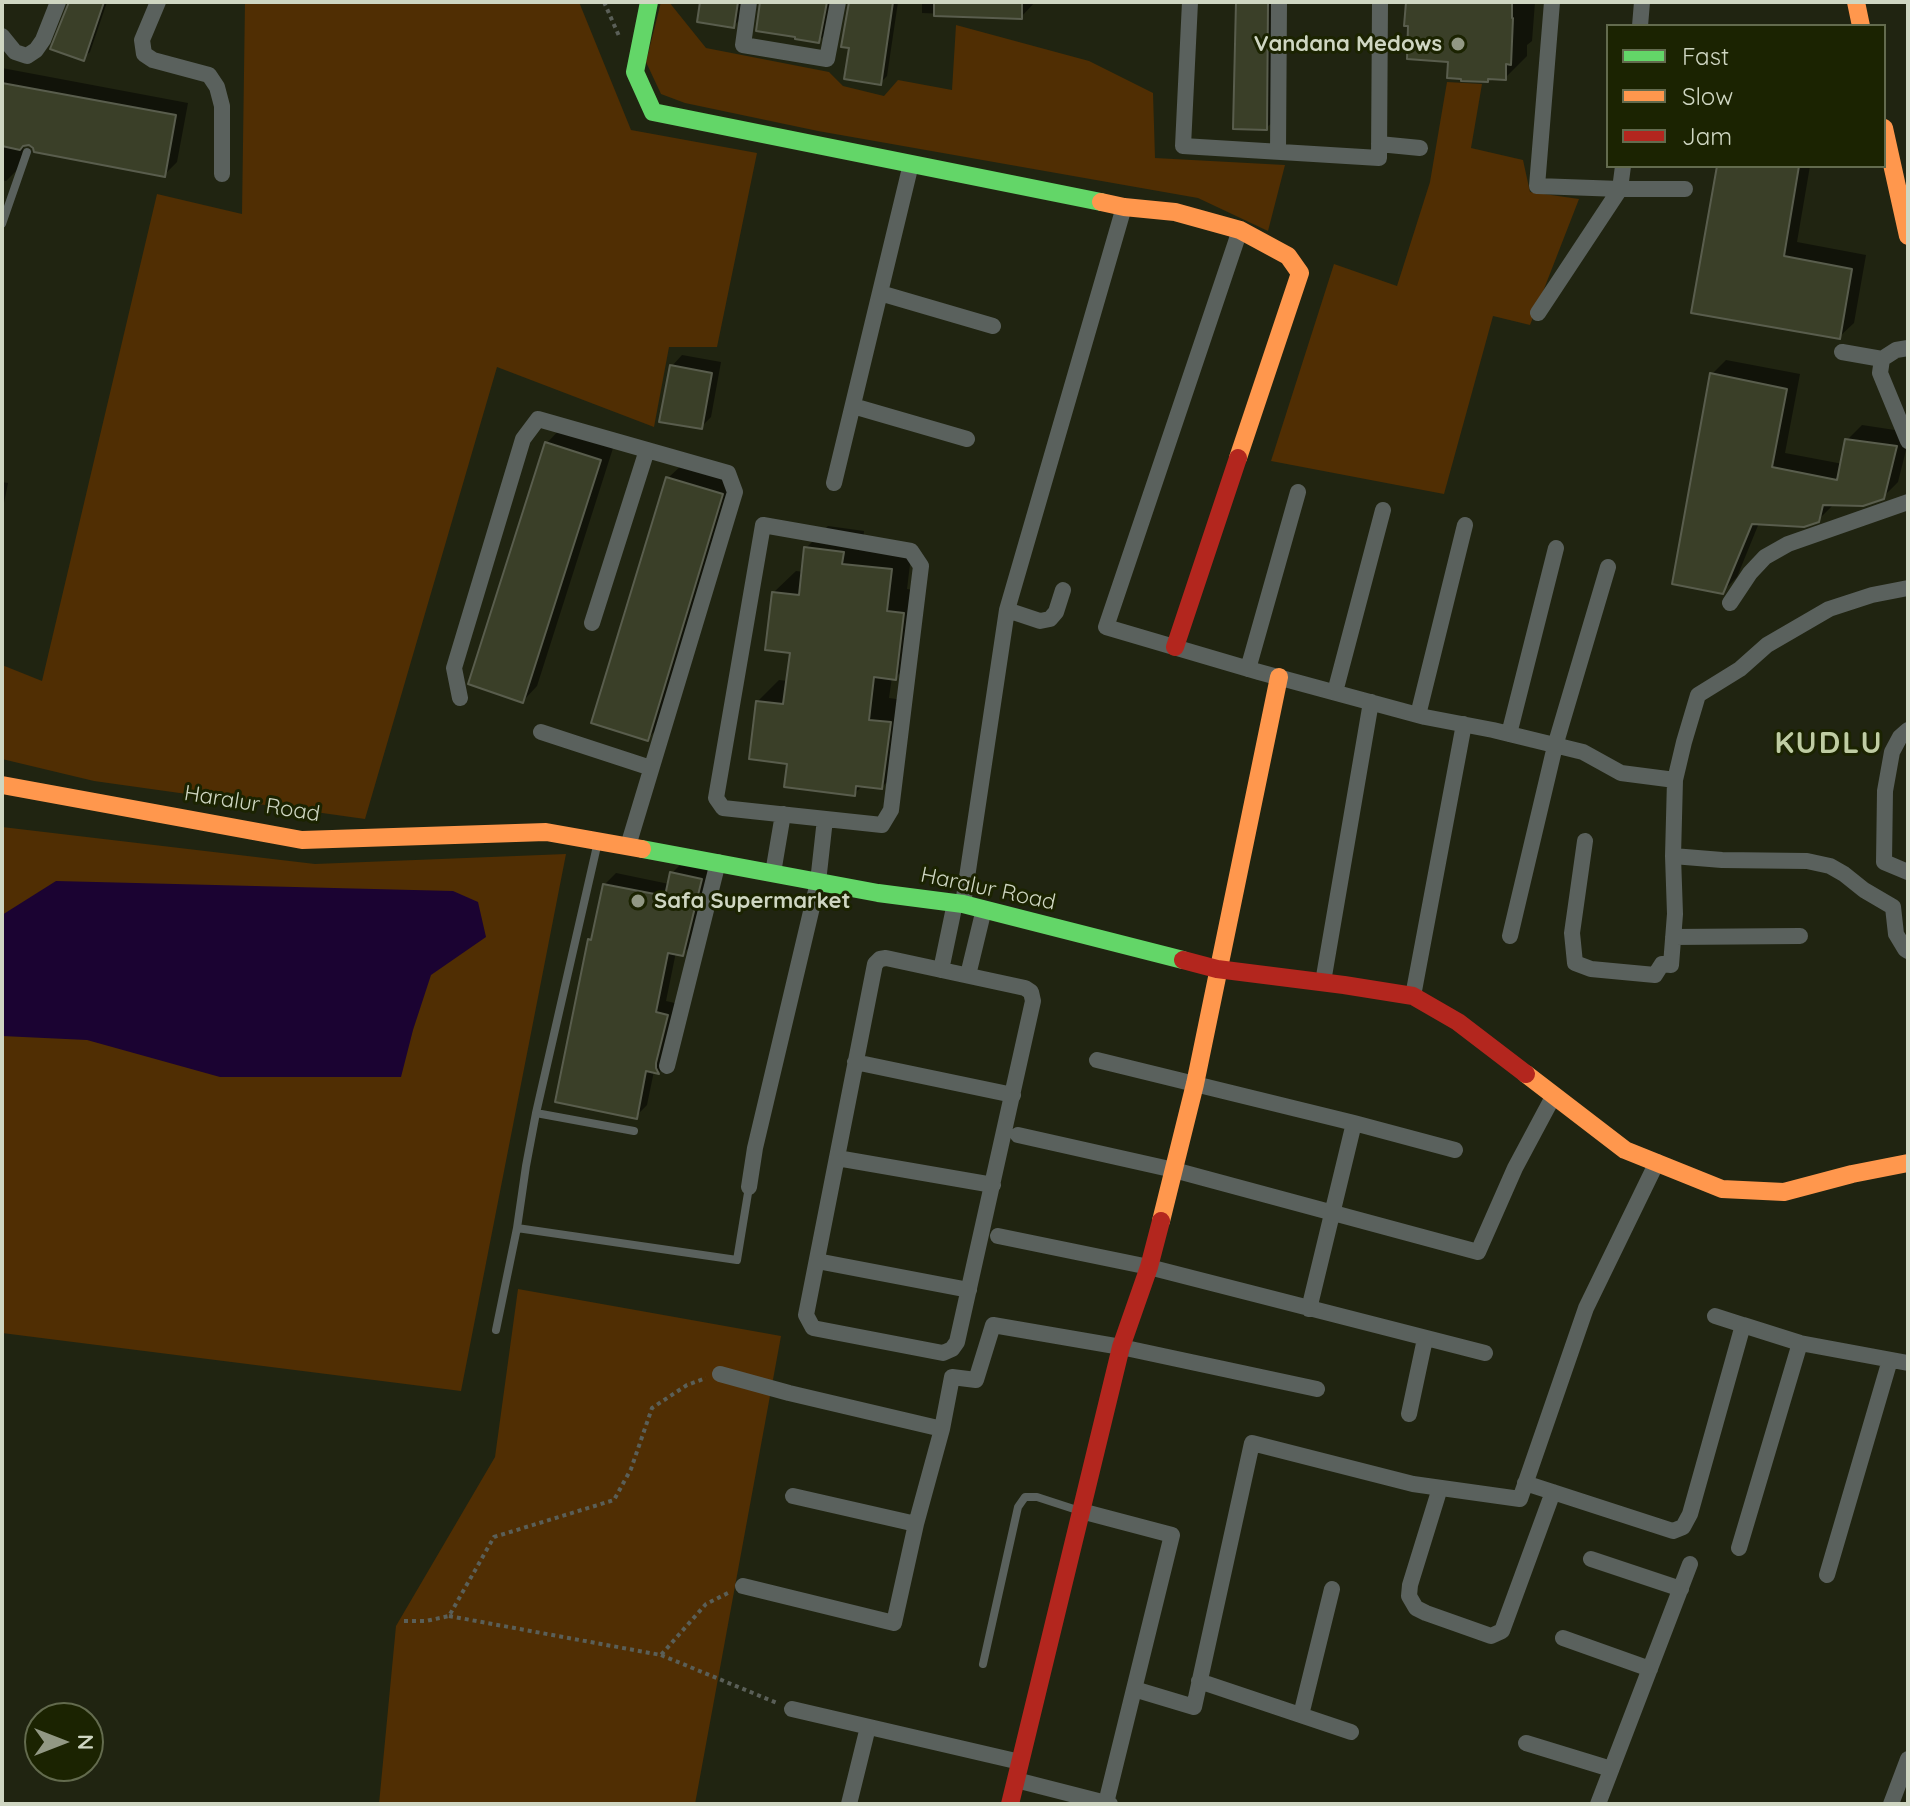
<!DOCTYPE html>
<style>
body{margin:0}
#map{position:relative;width:1910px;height:1806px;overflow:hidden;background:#202411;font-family:Quicksand,sans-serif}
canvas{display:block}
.frame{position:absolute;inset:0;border:4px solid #cfd6c2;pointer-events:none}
.legend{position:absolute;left:1606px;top:24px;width:280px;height:144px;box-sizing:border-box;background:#1b2301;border:2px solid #636b4e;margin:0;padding:10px 14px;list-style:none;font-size:24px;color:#cfd6c2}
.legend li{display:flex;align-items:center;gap:16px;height:40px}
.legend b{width:40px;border:2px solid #636b4e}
.north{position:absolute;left:24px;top:1702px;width:80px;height:80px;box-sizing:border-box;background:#1b2301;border:2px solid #636b4e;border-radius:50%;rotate:90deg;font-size:22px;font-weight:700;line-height:32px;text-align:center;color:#cfd6c2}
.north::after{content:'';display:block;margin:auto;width:28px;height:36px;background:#929884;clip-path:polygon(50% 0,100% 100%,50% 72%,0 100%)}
</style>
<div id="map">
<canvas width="1910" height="1806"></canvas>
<div class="frame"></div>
<ul class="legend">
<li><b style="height:10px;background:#63d668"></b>Fast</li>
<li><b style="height:10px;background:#ff974d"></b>Slow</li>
<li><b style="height:10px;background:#b3261e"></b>Jam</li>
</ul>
<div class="north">N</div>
</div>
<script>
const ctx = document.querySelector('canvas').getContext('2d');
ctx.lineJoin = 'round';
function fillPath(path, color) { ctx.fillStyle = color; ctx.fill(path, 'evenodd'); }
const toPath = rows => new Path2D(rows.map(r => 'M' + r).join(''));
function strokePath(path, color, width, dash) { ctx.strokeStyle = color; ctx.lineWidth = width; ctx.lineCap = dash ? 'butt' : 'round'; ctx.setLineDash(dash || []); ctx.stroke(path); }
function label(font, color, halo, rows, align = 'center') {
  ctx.font = font + ' Quicksand,sans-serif'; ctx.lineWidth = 6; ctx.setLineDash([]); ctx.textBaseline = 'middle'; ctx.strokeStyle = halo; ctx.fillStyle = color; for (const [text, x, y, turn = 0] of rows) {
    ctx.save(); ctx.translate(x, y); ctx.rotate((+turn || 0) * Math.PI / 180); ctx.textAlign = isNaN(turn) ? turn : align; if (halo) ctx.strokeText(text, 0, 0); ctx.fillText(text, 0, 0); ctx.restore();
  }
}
fillPath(toPath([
 [245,2,579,2,631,130,757,153,717,347,669,347,654,427,497,367,365,819,94,781,2,759,2,665,42,681,157,194,242,214],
 [661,2,669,2,706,48,829,72,843,86,884,96,898,80,952,90,956,25,1089,61,1153,93,1155,158,1285,165,1268,231,1198,198,818,131,685,103,661,94,646,62],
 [1447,82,1482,84,1471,148,1523,160,1530,192,1579,199,1530,325,1493,316,1444,494,1271,461,1334,264,1397,286,1430,182],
 [2,827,315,864,566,854,461,1391,2,1333],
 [518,1289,781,1336,695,1804,379,1804,396,1626,495,1457]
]), '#502e03');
fillPath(toPath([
 [56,881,453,891,478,902,486,937,431,975,413,1030,401,1077,220,1077,87,1040,2,1036,2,915]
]), '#1b0332');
fillPath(toPath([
 [72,2,107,2,90,52,83,58],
 [702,2,743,2,740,19,734,26],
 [762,2,831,2,825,35,818,41],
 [851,2,898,2,887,76,880,83,851,47],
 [922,2,1035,2,1021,17,922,13],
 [1238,2,1274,2,1274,121,1266,128],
 [1406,2,1535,2,1532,41,1527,45,1527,56,1505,78,1450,60,1408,9,1405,9],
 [2,68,188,103,177,162,164,175,26,143,24,145,19,168,6,181,2,180],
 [1719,166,1810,166,1797,242,1866,255,1854,323,1839,337],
 [682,355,721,362,711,417,701,427,672,366],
 [1726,360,1800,374,1785,453,1843,464,1847,440,1862,425,1908,432,1908,442,1898,482,1883,497,1833,505,1818,520,1759,523,1737,577,1722,592,1712,374],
 [561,428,614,445,537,686,523,701,547,443],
 [683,464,736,480,662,724,648,738,668,478],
 [2,482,8,483,2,513],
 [828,526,864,531,863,542,912,548,907,589,925,592,917,656,895,678,892,677,889,698,911,701,904,765,882,787,863,785,854,794,789,762,757,702,779,680,788,681,792,651,774,592,796,571,804,572,806,548],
 [683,862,712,868,694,942,683,954,676,952,666,1001,679,1004,669,1061,659,1072,654,1071,647,1105,636,1116,590,940,594,936,605,884,616,873,669,884,672,873]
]), '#0007');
const building = toPath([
 [69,2,104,2,84,61,50,49,69,2],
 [700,2,738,2,734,28,697,22,700,2],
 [760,2,827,2,819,43,795,39,795,37,756,31,760,2],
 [849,2,893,2,881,85,844,79,849,48,841,47,849,2],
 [934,2,1022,2,1022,19,934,16,934,2],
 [1236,2,1268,2,1267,130,1233,129,1236,2],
 [1406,2,1512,2,1512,18,1513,18,1511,65,1506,64,1506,80,1488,79,1488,82,1461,81,1461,79,1447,78,1448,62,1407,59,1408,26,1404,26,1406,2],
 [2,83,176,115,165,177,34,152,33,148,29,145,23,146,20,150,2,146,2,83],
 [1717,166,1799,166,1784,256,1852,269,1840,339,1691,313,1717,166],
 [670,365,712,373,702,429,659,422,670,365],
 [1710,373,1787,389,1772,467,1837,480,1845,439,1897,446,1884,499,1863,506,1823,505,1819,522,1804,527,1752,524,1723,594,1672,584,1710,373],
 [545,442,601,460,523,703,468,684,545,442],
 [666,477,723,494,648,741,591,723,666,477],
 [804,547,844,552,842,564,892,569,887,611,904,613,896,680,874,677,869,720,891,722,882,789,856,786,855,796,784,787,787,764,749,759,756,701,783,704,790,653,765,650,772,592,799,595,804,547],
 [670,872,702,879,683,956,668,953,656,1012,668,1015,656,1063,656,1068,659,1074,646,1071,637,1119,555,1102,588,939,591,940,603,884,665,896,670,872]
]);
fillPath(building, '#3a3f28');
strokePath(building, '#595d4d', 2);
strokePath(toPath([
 [604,2,619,36],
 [449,1616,661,1655,706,1604,730,1592],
 [404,1621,426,1621,449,1616,494,1537,614,1500,631,1469,652,1408,687,1385,706,1378],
 [661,1655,777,1703]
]), '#5a5f58', 4, [4, 4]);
strokePath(toPath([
 [2,224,27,152],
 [536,1113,634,1131],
 [517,1228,737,1260,749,1187],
 [496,1330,517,1228,526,1166,536,1113,597,846],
 [983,1664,1018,1507,1025,1497,1037,1497,1077,1510]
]), '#5a615d', 8);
strokePath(toPath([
 [158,2,142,40,144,54,153,60,209,75,217,87,222,106,222,174],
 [749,2,743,45,827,59,838,2],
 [1190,2,1183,146,1379,158,1380,2],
 [1552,2,1537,186,1620,189,1623,166],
 [1640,26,1642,2],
 [2,36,15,52,27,56,36,50,43,40,58,2],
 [1379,144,1420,148],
 [1278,152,1279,2],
 [1240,230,1106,627,1259,672,1425,717,1493,730,1583,752,1621,773,1675,780],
 [880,293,993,326],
 [1538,313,1620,189,1685,189],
 [1908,348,1896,350,1882,359,1880,373,1908,441],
 [1842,352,1882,359],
 [853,406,967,439],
 [834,483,911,164],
 [763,525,911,551,921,566,891,810,882,825,723,808,716,798,763,525],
 [1730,603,1750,573,1765,557,1788,544,1908,502],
 [1007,610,1040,621,1050,619,1056,612,1063,590],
 [592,623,647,450],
 [1248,669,1298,492],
 [1335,692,1383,510],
 [460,698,454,668,523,439,538,419,728,473,735,492,628,846],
 [1418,715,1465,525],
 [1908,730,1900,737,1892,752,1885,791,1884,862,1908,872],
 [541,732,651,768],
 [1509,734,1556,548],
 [1585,841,1572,933,1575,963,1591,969,1655,975,1662,964,1671,965,1675,914,1673,856,1675,780,1684,742,1698,695,1740,669,1767,645,1829,609,1872,595,1908,588],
 [1673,856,1722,860,1807,861,1830,866,1844,874,1864,890,1893,907,1896,934,1905,949,1908,951],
 [773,873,783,814],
 [963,904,1007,610,1124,207],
 [1510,936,1555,746,1608,567],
 [1673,937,1800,936],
 [886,958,1025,988,1031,992,1033,1001,957,1342,952,1349,943,1353,813,1328,806,1315,875,964,880,959,886,958],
 [941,970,955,903],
 [968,975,984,909],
 [1323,982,1371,702],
 [1413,996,1464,724],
 [1097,1060,1354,1123,1455,1150],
 [855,1062,1013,1095],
 [667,1066,718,862],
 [1018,1135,1174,1170,1478,1252,1515,1168,1554,1095],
 [837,1158,993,1185],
 [749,1187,755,1148,818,882,825,819],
 [998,1236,1149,1267,1485,1353],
 [817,1261,969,1290],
 [1309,1309,1354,1123],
 [1715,1316,1743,1325],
 [720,1374,789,1393,942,1429],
 [1409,1414,1425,1339],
 [1525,1483,1673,1531,1683,1527,1690,1514,1743,1325,1800,1343,1908,1363],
 [1440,1488,1410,1585,1409,1596,1416,1608,1426,1613,1491,1636,1502,1631,1553,1492],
 [793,1496,916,1524],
 [1081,1511,1172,1535,1106,1803],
 [1739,1548,1800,1343],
 [1591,1559,1681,1589],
 [1827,1575,1890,1360],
 [743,1586,894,1623,916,1524,942,1429,952,1377,976,1380,993,1325,1121,1347,1317,1389],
 [1563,1638,1650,1669],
 [1199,1681,1351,1732],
 [1134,1689,1194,1707,1252,1443,1413,1484,1520,1499,1586,1308,1657,1162],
 [792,1709,1020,1762],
 [1301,1715,1332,1589],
 [1526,1743,1611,1769],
 [1016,1780,1110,1804],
 [849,1804,868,1727],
 [1598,1804,1690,1564],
 [1891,1804,1908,1759]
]), '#5a615d', 16);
strokePath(toPath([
 [649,2,635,72,653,112,1101,202],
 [642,849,878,893,963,904,1183,960]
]), '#63d668', 18);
strokePath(toPath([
 [1856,2,1861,26],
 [1884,128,1908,236],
 [1101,202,1124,207,1175,212,1240,230,1288,256,1300,273,1238,458],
 [2,785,302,840,546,832,642,849],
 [1526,1074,1625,1150,1722,1189,1784,1192,1852,1174,1908,1163],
 [1161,1221,1195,1084,1279,677]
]), '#ff974d', 18);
strokePath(toPath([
 [1175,647,1238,458],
 [1183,960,1217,969,1344,985,1413,996,1458,1022,1526,1074],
 [1010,1804,1121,1347,1149,1267,1161,1221]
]), '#b3261e', 18);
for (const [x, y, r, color] of [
 [1458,44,8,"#929884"],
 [638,901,8,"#929884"]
]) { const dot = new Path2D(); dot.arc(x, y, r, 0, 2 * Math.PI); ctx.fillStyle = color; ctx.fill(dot); strokePath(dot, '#1b2301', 3); }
label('bold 22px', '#cfd6c2', '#1b2301', [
 ["Vandana Medows",1442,44],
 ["Safa Supermarket",654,901,"left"]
], 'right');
label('22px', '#cfd6c2', '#1b2301', [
 ["Haralur Road",252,804,9],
 ["Haralur Road",988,889,12]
]);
ctx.letterSpacing = '2px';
label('bold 30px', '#bfcca3', '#1b2301', [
 ["KUDLU",1829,744]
]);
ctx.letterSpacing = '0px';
</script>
